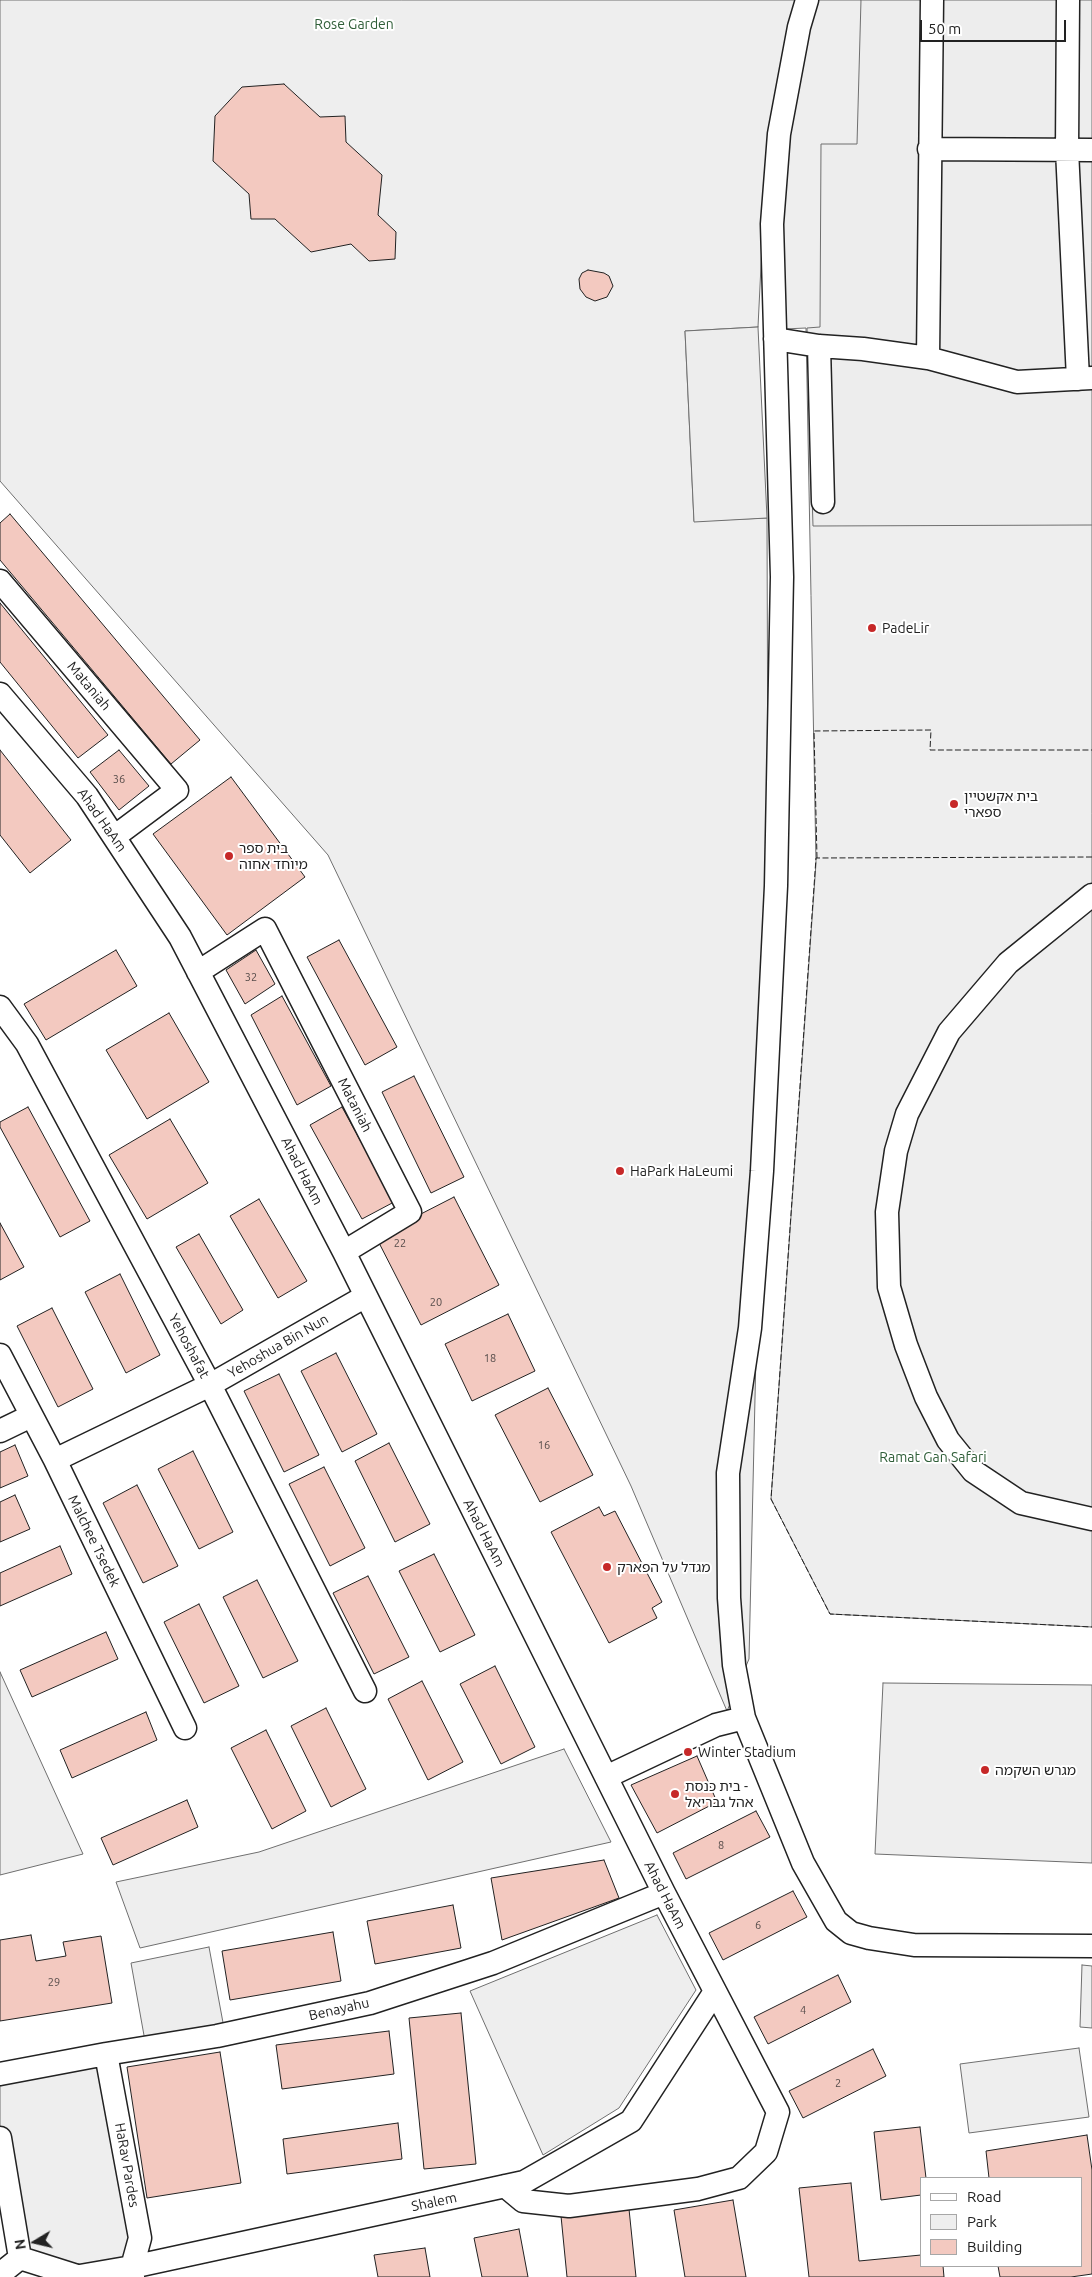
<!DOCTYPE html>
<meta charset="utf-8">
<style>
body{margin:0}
#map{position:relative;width:1092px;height:2277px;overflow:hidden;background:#fff;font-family:Ubuntu,sans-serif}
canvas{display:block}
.legend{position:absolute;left:920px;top:2177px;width:162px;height:90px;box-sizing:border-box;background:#fff;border:1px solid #a7a7a7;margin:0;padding:6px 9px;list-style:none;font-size:15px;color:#222}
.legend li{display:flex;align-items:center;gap:10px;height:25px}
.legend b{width:25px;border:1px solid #a7a7a7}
.north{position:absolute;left:10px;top:2217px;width:50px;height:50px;-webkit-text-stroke:4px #fff;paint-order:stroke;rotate:261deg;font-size:14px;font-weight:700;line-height:20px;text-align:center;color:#222}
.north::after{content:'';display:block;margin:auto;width:18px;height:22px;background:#222;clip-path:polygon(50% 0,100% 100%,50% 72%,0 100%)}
.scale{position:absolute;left:920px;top:20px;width:146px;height:22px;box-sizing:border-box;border:2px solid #222;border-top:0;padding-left:6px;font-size:15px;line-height:18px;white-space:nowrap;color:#222;-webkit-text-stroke:4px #fff;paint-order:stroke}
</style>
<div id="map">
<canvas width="1092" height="2277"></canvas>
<ul class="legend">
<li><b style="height:6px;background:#fff"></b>Road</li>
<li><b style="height:14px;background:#eee"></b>Park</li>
<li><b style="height:14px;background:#f3c9c0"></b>Building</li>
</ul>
<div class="north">N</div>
<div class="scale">50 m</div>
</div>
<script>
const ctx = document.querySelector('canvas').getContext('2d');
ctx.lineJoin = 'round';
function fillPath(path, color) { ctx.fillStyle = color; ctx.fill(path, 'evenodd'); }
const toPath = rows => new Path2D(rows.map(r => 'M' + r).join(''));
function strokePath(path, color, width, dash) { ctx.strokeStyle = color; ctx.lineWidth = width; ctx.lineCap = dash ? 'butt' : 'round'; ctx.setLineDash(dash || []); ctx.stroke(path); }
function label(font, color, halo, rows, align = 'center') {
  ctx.font = font + ' Ubuntu,"Noto Sans Hebrew",sans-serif'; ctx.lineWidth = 4; ctx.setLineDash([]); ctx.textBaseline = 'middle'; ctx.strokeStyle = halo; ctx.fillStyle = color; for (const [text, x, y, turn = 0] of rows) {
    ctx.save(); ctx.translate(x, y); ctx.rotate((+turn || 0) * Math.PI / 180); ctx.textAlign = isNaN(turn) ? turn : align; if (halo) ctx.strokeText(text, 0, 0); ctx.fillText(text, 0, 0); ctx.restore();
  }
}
const green = toPath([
 [0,0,803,0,763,225,758,327,685,331,694,521,767,518,768,832,749,1659,727,1711,631,1486,328,855,0,481,0,0],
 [813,0,1092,0,1092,1627,830,1614,771,1499,816,863,806,328,784,329,783,224,787,135,813,0],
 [0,1672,83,1854,0,1875,0,1672],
 [883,1683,1092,1685,1092,1863,875,1854,883,1683],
 [564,1749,611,1842,140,1948,116,1882,259,1852,564,1749],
 [657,1915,696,1990,619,2108,543,2155,470,1991,657,1915],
 [1082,1965,1092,1966,1092,2028,1080,2027,1082,1965],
 [1079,2048,1089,2117,969,2133,960,2064,1079,2048],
 [106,2054,140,2238,132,2267,80,2276,20,2258,0,2138,0,2074,106,2054]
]);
fillPath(green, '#eee');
strokePath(green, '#6f6f6f', 1);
const parking = toPath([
 [861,0,1092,0,1092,525,813,526,807,328,820,327,821,144,857,144,861,0],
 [758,327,767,518,694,522,685,331,758,327],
 [209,1947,224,2028,145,2041,131,1963,209,1947]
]);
fillPath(parking, '#ededed');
strokePath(parking, '#6f6f6f', 1);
const building = toPath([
 [284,84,320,117,345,116,346,142,382,175,378,215,396,232,395,259,369,261,351,244,311,252,275,219,251,219,249,194,213,161,215,116,242,87,284,84],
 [588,270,604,273,609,276,613,286,607,297,595,301,586,297,580,289,579,279,582,273,588,270],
 [10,514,200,740,171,764,0,560,0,523,10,514],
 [0,603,108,735,78,758,0,662,0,603],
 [0,750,71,840,30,873,0,835,0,750],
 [119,750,149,786,119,810,90,772,119,750],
 [231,777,305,877,227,935,153,834,231,777],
 [339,940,397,1047,365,1065,307,957,339,940],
 [116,950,137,986,46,1040,24,1004,116,950],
 [256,950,275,984,245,1004,226,970,256,950],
 [282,996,331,1086,297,1105,251,1015,282,996],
 [169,1013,209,1082,147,1119,106,1050,169,1013],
 [414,1076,464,1177,431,1193,382,1092,414,1076],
 [28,1107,90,1221,60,1237,0,1127,0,1122,28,1107],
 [342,1107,394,1202,362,1219,310,1125,342,1107],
 [170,1119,208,1183,147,1219,109,1155,170,1119],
 [454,1197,499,1285,421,1325,376,1237,454,1197],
 [259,1199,307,1281,278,1298,230,1216,259,1199],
 [0,1223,24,1267,0,1280,0,1223],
 [199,1234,243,1310,221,1324,176,1247,199,1234],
 [120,1274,160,1355,126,1373,85,1292,120,1274],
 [52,1308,93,1389,58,1407,17,1326,52,1308],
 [508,1314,535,1371,472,1401,445,1344,508,1314],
 [336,1353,377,1434,342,1452,301,1371,336,1353],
 [279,1374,319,1455,284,1472,244,1391,279,1374],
 [548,1388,593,1475,540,1502,495,1415,548,1388],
 [389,1443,430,1524,395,1542,355,1461,389,1443],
 [15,1445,28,1476,0,1488,0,1452,15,1445],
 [193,1451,233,1532,199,1549,158,1469,193,1451],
 [324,1467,365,1548,330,1566,289,1484,324,1467],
 [137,1485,178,1566,143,1583,103,1503,137,1485],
 [15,1495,30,1529,0,1542,0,1502,15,1495],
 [599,1507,604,1516,615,1511,662,1602,652,1608,657,1618,609,1643,551,1532,599,1507],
 [60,1546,72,1574,0,1606,0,1573,60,1546],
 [434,1554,475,1635,440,1652,399,1571,434,1554],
 [368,1576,409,1657,374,1674,333,1593,368,1576],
 [257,1580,298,1661,263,1678,223,1597,257,1580],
 [199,1604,239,1686,204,1703,164,1622,199,1604],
 [106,1632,118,1659,32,1697,20,1670,106,1632],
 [495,1666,535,1747,501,1764,460,1684,495,1666],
 [422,1681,463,1762,428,1780,388,1699,422,1681],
 [326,1708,366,1789,331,1807,291,1726,326,1708],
 [146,1712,157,1740,72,1778,60,1750,146,1712],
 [266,1730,306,1811,272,1829,231,1748,266,1730],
 [697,1756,717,1802,657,1833,631,1785,697,1756],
 [187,1800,198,1827,113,1865,101,1838,187,1800],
 [756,1811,770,1837,686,1879,673,1853,756,1811],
 [604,1860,619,1898,502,1940,491,1878,604,1860],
 [793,1891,807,1917,723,1960,709,1933,793,1891],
 [453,1905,461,1948,375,1964,367,1921,453,1905],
 [333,1932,341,1981,230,2000,222,1951,333,1932],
 [31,1935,36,1961,66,1956,63,1942,101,1936,112,2003,0,2021,0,1940,31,1935],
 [838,1975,851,2002,768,2044,754,2017,838,1975],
 [461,2013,476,2164,424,2169,409,2018,461,2013],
 [389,2031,394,2074,282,2089,276,2045,389,2031],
 [873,2049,886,2076,803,2118,789,2091,873,2049],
 [220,2052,241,2183,147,2198,127,2067,220,2052],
 [398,2123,402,2159,287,2174,283,2139,398,2123],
 [920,2127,926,2178,921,2178,921,2195,881,2200,874,2132,920,2127],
 [1087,2135,1092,2170,1092,2274,1071,2277,1000,2277,998,2266,1081,2266,1081,2178,989,2178,986,2151,1087,2135],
 [851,2183,859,2261,921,2255,921,2266,943,2266,944,2277,809,2277,799,2188,851,2183],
 [733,2200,746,2277,685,2277,674,2210,733,2200],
 [629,2209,636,2277,567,2277,561,2216,629,2209],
 [519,2229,528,2277,482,2277,474,2238,519,2229],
 [425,2248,430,2277,378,2277,374,2255,425,2248]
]);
fillPath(building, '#f3c9c0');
strokePath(building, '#222', 1);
const minor = toPath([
 [1068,0,1067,150,1078,379],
 [929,149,1092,150],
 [775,339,819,346,863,349,928,358,1017,382,1092,378],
 [819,346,823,502],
 [928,358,932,0],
 [0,581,177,790,114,837],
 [0,694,87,796,180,937,344,1252,664,1893,778,2112,766,2152,739,2178,698,2189,569,2206,523,2201,505,2186],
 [1092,895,1008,963,949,1032,907,1114,896,1151,887,1212,889,1287,906,1345,926,1397,948,1440,973,1471,1021,1503,1092,1519],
 [198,972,265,929,410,1212,344,1252],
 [0,1007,27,1044,210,1385,365,1691],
 [0,1355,55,1460,185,1728],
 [0,1431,31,1416],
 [55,1460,210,1385,366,1296],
 [744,1718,734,1665,729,1598,728,1473,750,1328,762,1171,776,886,782,577,772,224,779,134,799,27,807,0],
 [606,1777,716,1725,744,1718,803,1863,836,1921,851,1933,869,1938,914,1945,1092,1946],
 [106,2054,140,2238,132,2267,133,2277],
 [0,2074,106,2054,217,2036,370,2003,493,1963,664,1893],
 [0,2138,20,2258,80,2277],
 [0,2274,20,2258],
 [74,2277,132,2267,524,2182,631,2121,714,1993]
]);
strokePath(minor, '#222', 25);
strokePath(minor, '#fff', 22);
strokePath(toPath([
 [1092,857,816,858,771,1499,830,1614,1092,1627],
 [817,858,814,731,931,730,930,750,1092,750]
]), '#222', 1, [6, 2.5]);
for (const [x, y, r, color] of [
 [872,628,5,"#c62828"],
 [954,804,5,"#c62828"],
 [229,856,5,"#c62828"],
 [620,1171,5,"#c62828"],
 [607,1567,5,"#c62828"],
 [688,1752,5,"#c62828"],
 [985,1770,5,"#c62828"],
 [675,1794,5,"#c62828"]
]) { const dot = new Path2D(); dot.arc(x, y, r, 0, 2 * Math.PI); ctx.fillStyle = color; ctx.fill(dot); strokePath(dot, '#fff', 2); }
label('11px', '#564c4a', null, [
 ["36",119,779],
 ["32",251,977],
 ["22",400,1243],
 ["20",436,1302],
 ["18",490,1358],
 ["16",544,1445],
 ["8",721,1845],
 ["6",758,1925],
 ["29",54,1982],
 ["4",803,2010],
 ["2",838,2083]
]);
label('14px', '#2f5e38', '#fff', [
 ["Rose Garden",354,24],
 ["Ramat Gan Safari",933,1457]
]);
label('14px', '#222', '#fff', [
 ["PadeLir",882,628],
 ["בית אקשטיין",964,796],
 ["ספארי",964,812],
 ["בית ספר",239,848],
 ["מיוחד אחוה",239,864],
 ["HaPark HaLeumi",630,1171],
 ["מגדל על הפארק",617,1567],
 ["Winter Stadium",698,1752],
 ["מגרש השקמה",995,1770],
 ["בית כנסת -",685,1786],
 ["אהל גבריאל",685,1802]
], 'left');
label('14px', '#222', '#fff', [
 ["Mataniah",89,686,50],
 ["Ahad HaAm",102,820,55],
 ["Mataniah",355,1105,63],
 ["Ahad HaAm",302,1171,63],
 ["Yehoshafat",189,1346,62],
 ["Yehoshua Bin Nun",278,1346,-30],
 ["Ahad HaAm",484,1533,63],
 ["Malchee Tsedek",94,1541,64],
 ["Ahad HaAm",665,1895,63],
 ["Benayahu",339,2009,-13],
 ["HaRav Pardes",127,2165,80],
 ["Shalem",434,2202,-12]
]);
</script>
